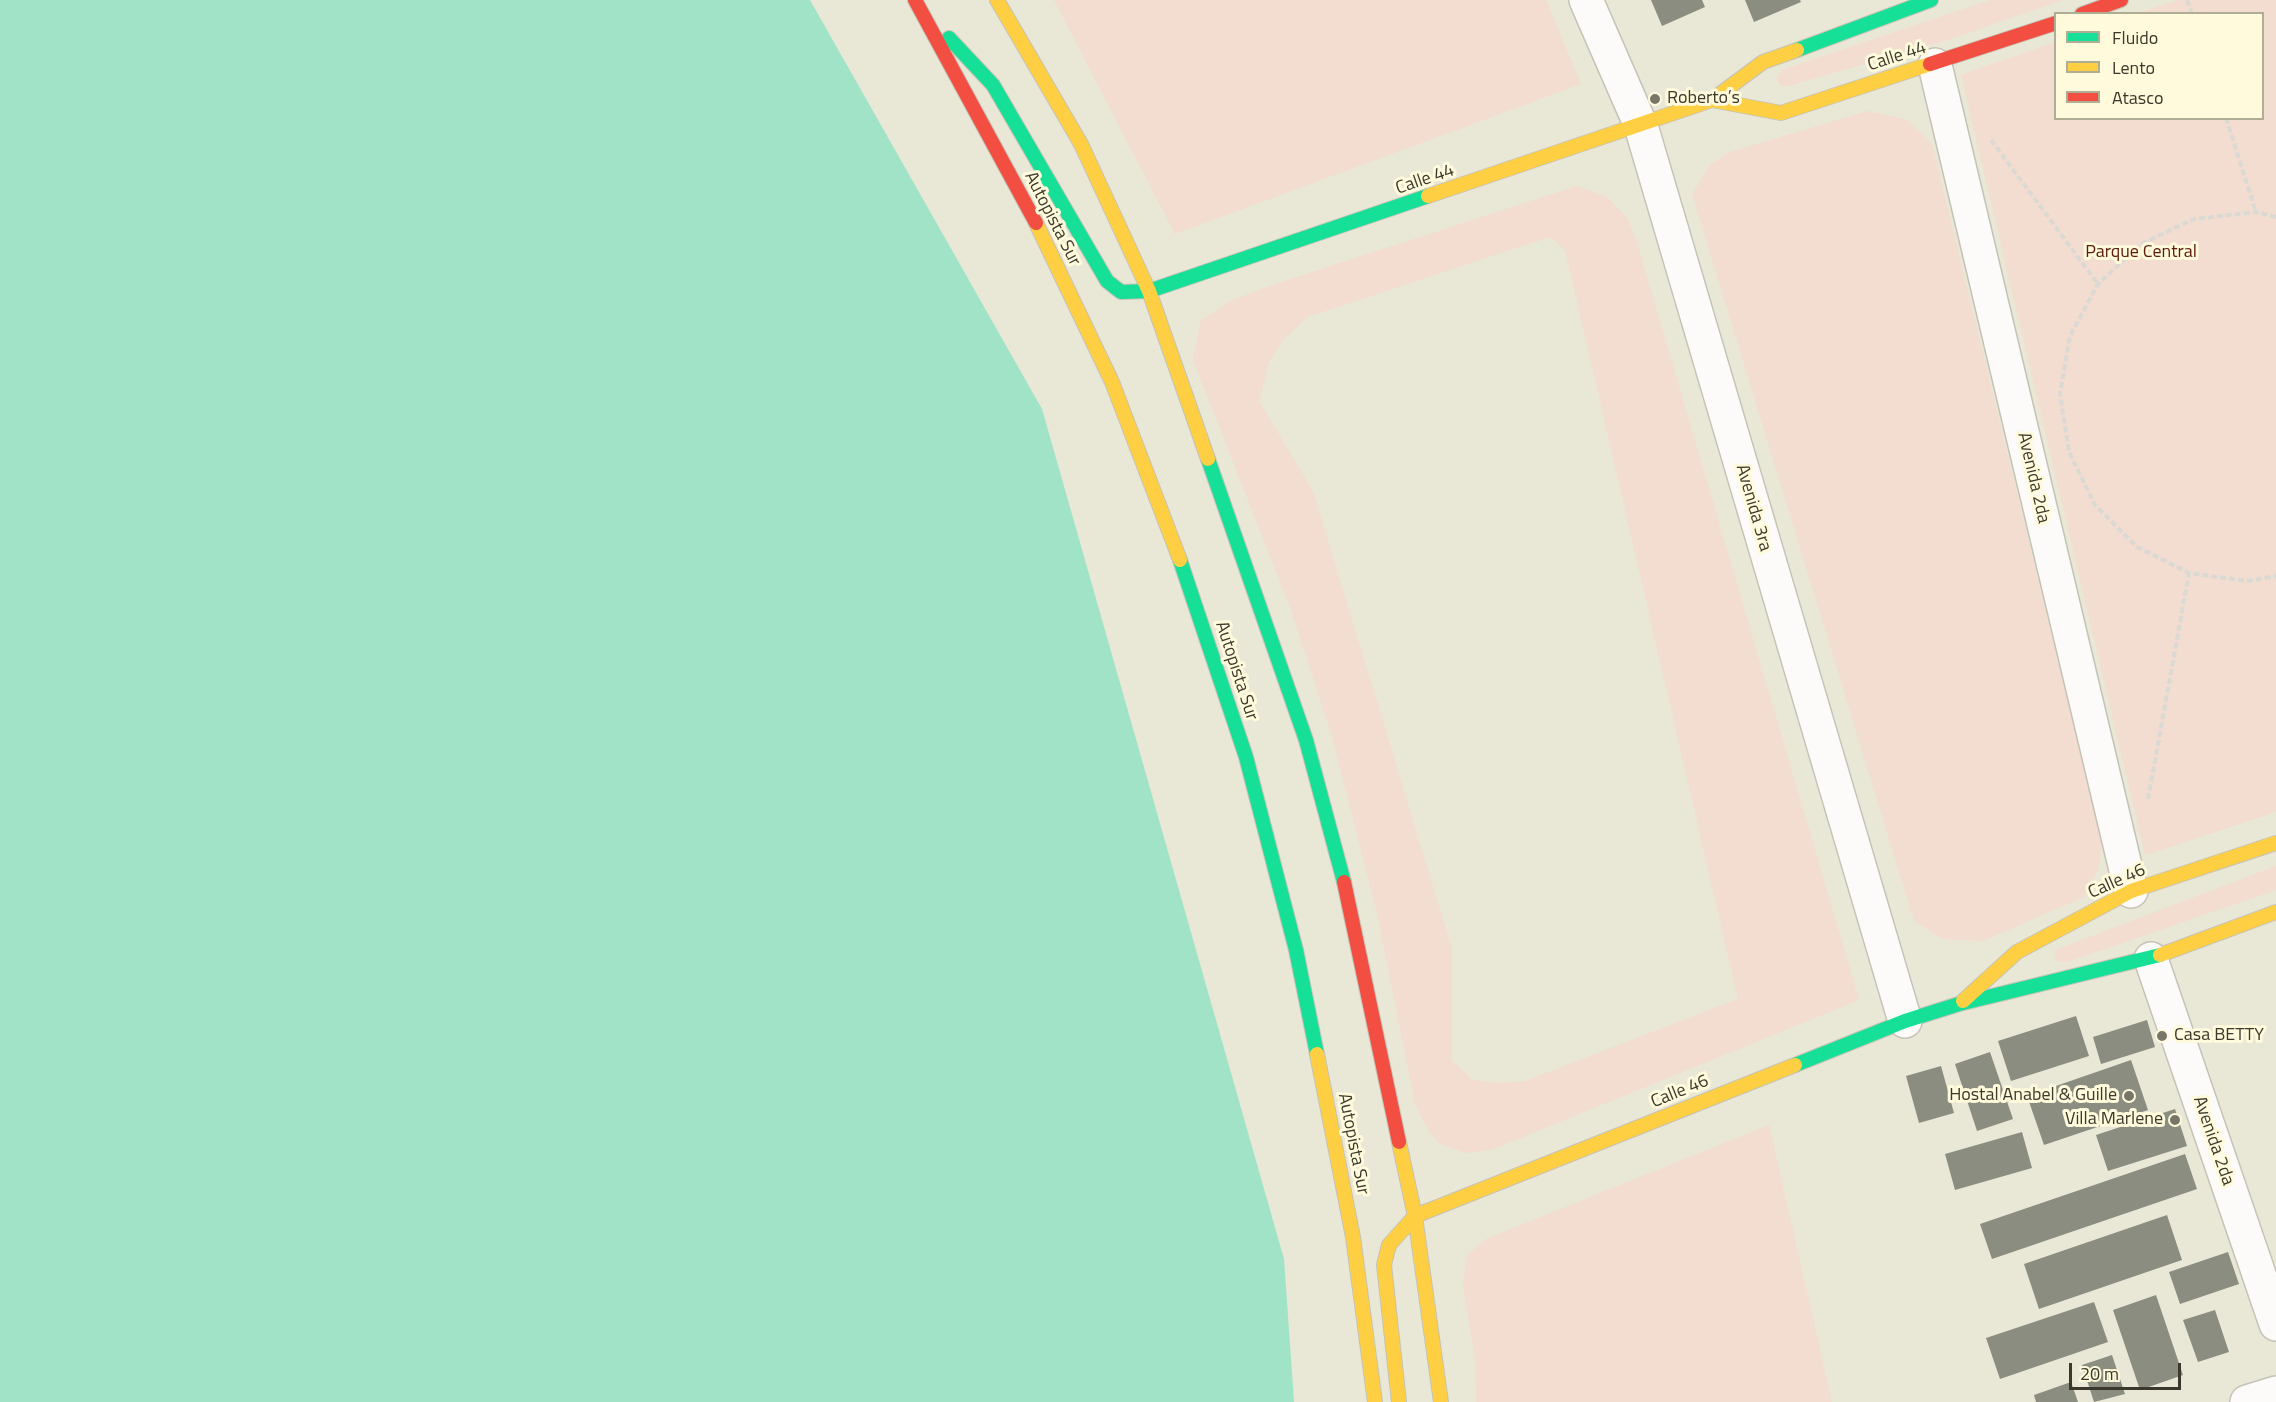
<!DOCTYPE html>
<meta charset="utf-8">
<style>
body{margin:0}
#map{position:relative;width:2276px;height:1402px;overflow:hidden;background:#e9e7d6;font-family:"Titillium Web",sans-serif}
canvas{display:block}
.legend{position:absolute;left:2054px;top:12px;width:210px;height:108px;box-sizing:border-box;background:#fefadb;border:2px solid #b0ad95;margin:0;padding:8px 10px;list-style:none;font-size:18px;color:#3b392d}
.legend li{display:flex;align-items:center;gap:12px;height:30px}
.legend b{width:30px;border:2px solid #b0ad95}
.scale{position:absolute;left:2069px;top:1363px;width:112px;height:27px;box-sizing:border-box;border:3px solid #3b392d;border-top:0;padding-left:8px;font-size:18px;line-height:21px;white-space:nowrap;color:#3b392d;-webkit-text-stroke:4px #fefadb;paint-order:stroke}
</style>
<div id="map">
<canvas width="2276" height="1402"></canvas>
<ul class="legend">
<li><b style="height:8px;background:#16e098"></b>Fluido</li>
<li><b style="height:8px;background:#ffcf43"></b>Lento</li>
<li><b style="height:8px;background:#f24e42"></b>Atasco</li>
</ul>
<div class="scale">20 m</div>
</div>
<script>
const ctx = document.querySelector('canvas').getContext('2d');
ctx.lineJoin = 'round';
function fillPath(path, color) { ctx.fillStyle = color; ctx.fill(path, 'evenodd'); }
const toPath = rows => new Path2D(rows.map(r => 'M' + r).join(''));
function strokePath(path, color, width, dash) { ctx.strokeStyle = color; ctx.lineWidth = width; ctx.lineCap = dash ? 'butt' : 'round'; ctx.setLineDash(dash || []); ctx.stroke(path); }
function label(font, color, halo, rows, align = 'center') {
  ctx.font = font + ' "Titillium Web",sans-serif'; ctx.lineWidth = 6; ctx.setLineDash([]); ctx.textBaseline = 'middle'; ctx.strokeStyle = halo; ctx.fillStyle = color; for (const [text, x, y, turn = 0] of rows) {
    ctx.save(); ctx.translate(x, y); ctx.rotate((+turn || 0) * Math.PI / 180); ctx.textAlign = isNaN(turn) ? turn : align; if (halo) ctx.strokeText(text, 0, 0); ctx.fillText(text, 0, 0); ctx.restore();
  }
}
fillPath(toPath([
 [1054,0,1546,0,1581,84,1175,234],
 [1990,0,2063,0,1948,40,1785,87,1779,84,1777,77,1784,69],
 [2178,0,2276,0,2276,812,2145,855,1961,75,2055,42,2056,118,2262,118,2262,14,2139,13],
 [1868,111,1908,120,1932,144,2102,842,2098,870,2084,897,1983,941,1943,939,1914,921,1692,194,1711,164,1730,152],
 [1577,186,1605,196,1627,217,1637,243,1859,1000,1491,1150,1465,1153,1440,1144,1427,1128,1415,1104,1376,909,1331,733,1290,607,1193,360,1201,320,1233,300,1266,287],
 [1550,237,1565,250,1738,999,1525,1081,1498,1083,1473,1080,1452,1061,1452,949,1313,491,1259,401,1269,362,1283,340,1307,317],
 [2276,866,2276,890,2067,962,2058,962,2055,956,2055,950],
 [1769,1125,1832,1402,1476,1402,1475,1358,1463,1287,1467,1255,1486,1239]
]), '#f2ddd0');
fillPath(toPath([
 [0,0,810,0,1042,409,1284,1259,1294,1402,0,1402]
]), '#a1e3c7');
fillPath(toPath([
 [1651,0,1702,0,1705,7,1662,26],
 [1745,0,1800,0,1801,2,1754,22],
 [2076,1016,2089,1056,2011,1081,1998,1041],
 [2147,1020,2155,1047,2101,1064,2093,1037],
 [1990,1052,2013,1119,1977,1131,1955,1064],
 [2131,1060,2148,1110,2044,1145,2027,1096],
 [1941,1066,1954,1113,1919,1123,1906,1076],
 [2175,1109,2187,1146,2108,1171,2096,1135],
 [2022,1132,2032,1168,1955,1190,1945,1154],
 [2185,1154,2197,1189,1992,1259,1980,1224],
 [2167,1215,2182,1260,2039,1309,2024,1264],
 [2228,1252,2239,1284,2180,1304,2169,1272],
 [2156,1295,2183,1375,2140,1390,2113,1310],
 [2094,1302,2108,1342,2000,1379,1986,1338],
 [2215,1310,2229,1352,2198,1362,2183,1320],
 [2112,1355,2125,1394,2094,1402,2082,1365],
 [2071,1382,2078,1402,2036,1402,2034,1395]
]), '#8b8d81');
const street = toPath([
 [1586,0,1641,126,1905,1021],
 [1935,65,2131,891],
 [2151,959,2276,1324],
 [2247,1402,2276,1393]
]);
const fast = toPath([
 [949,38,993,85,1107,281,1121,292,1149,291],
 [1797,50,1931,0],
 [1149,291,1428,196],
 [1208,459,1306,740,1344,882],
 [1180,560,1246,757,1296,950,1317,1054],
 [1795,1065,1905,1021,1959,1004,2160,955]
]);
const slow = toPath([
 [997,0,1081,144,1149,291,1208,459],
 [1712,100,1781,113,1930,64],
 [1428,196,1712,100,1763,62,1797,50],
 [1036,223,1112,382,1180,560],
 [2160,955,2276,912],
 [1963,1001,2017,952,2131,891,2276,843],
 [1317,1054,1353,1237,1375,1402],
 [1399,1142,1415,1216,1441,1402],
 [1415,1216,1795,1065],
 [1399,1402,1384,1265,1389,1245,1415,1216]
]);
const jam = toPath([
 [915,0,1036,223],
 [2082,14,2121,0],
 [1930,64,2056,23],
 [1344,882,1399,1142]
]);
strokePath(street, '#c5c3b6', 36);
strokePath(fast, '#c5c3b6', 16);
strokePath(slow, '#c5c3b6', 16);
strokePath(jam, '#c5c3b6', 16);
strokePath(toPath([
 [2187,0,2192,14],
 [2226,118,2256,212],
 [1991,140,2098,284],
 [2276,217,2256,212,2194,219,2141,244,2098,284,2070,336,2060,394,2069,452,2095,505,2137,547,2189,573,2247,581,2276,576],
 [2148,799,2189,573]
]), '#dad9d3', 4, [6, 3]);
strokePath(street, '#fcfbf9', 33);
strokePath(fast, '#16e098', 14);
strokePath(slow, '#ffcf43', 14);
strokePath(jam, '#f24e42', 14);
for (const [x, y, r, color] of [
 [1655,99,6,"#787668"],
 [2162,1036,6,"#787668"],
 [2129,1096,6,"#787668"],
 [2175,1120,6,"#787668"]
]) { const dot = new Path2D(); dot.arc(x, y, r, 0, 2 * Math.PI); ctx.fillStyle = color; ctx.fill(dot); strokePath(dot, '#fefadb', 2); }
label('18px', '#3b392d', '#fefadb', [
 ["Calle 44",1897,57,-18],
 ["Calle 44",1425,180,-19],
 ["Autopista Sur",1052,219,63],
 ["Avenida 2da",2033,478,77],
 ["Avenida 3ra",1753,508,74],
 ["Autopista Sur",1236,671,72],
 ["Calle 46",2117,882,-24],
 ["Calle 46",1680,1092,-22],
 ["Avenida 2da",2213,1141,71],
 ["Autopista Sur",1353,1144,79]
]);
label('18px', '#3b392d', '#fefadb', [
 ["Roberto’s",1667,99],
 ["Casa BETTY",2174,1036],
 ["Hostal Anabel & Guille",2117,1096,"right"],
 ["Villa Marlene",2163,1120,"right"]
], 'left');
label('18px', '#5f1809', '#fefadb', [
 ["Parque Central",2141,253]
]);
</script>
